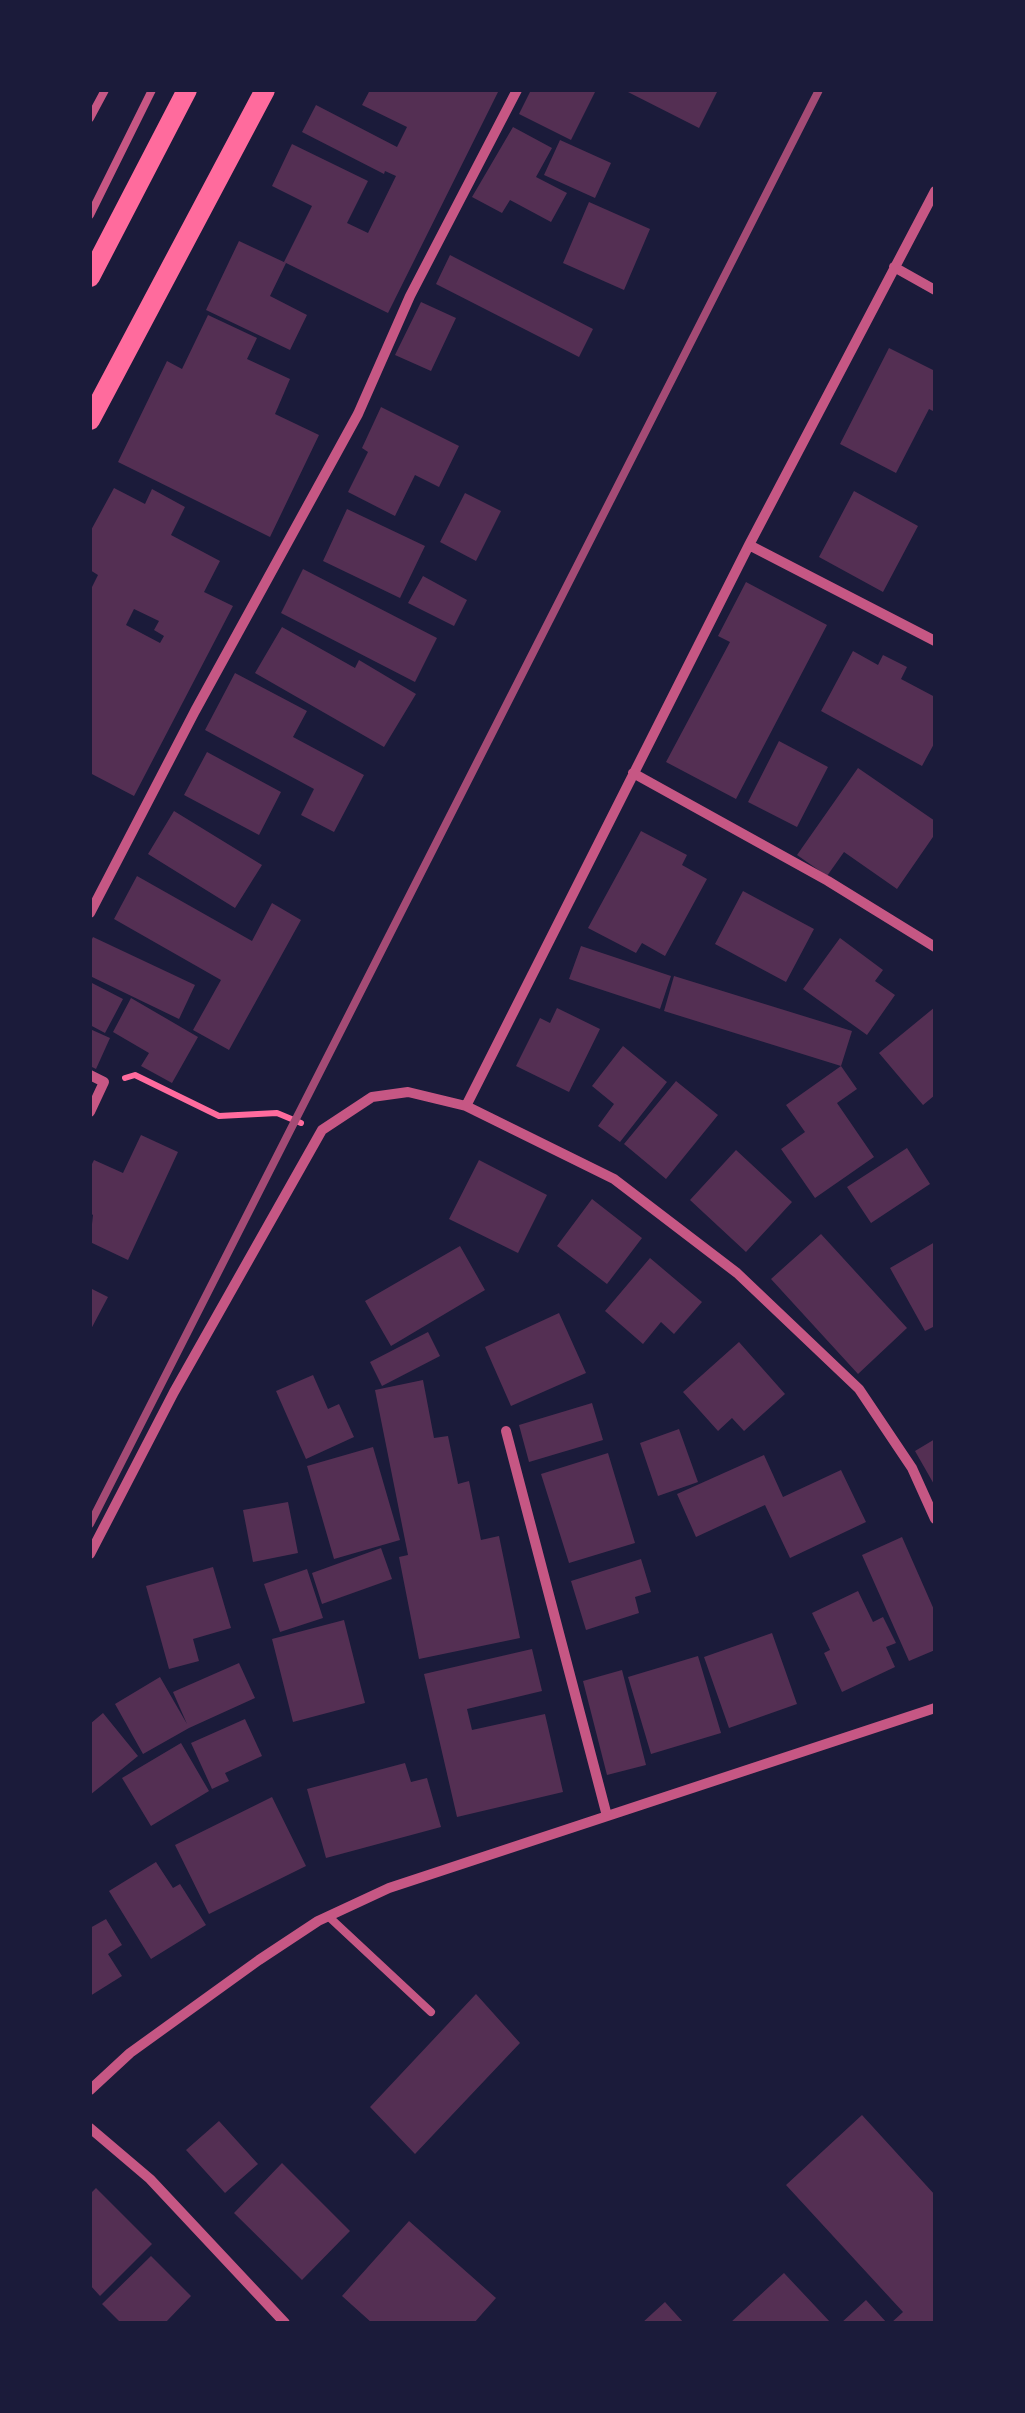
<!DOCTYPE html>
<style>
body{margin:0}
#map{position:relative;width:1025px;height:2413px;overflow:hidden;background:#1b1b3a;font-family:Merriweather,serif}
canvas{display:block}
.frame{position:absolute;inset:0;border:92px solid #1b1b3a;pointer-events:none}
</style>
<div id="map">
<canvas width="1025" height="2413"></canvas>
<div class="frame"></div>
</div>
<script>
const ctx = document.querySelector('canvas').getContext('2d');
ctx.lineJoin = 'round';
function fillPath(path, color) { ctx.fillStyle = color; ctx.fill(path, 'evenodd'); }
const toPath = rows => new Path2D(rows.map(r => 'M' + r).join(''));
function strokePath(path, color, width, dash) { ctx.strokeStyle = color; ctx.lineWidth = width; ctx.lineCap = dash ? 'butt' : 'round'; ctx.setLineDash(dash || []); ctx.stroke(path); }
fillPath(toPath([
 [370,90,499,90,388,313,284,262,312,206,272,186,292,144,368,181,347,223,368,233,396,176,385,171,384,174,302,132,316,105,397,147,407,127,362,105],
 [531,90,596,90,571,140,519,114],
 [624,90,718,90,699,128],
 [513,127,552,148,536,177,567,193,551,222,510,200,502,213,472,197],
 [560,140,611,163,595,198,544,175],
 [589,202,650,229,624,290,563,263],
 [239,241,286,263,270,296,307,315,290,350,206,310],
 [450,255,593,329,579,357,436,284],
 [421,302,456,318,431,371,395,355],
 [208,315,257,338,247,359,290,379,275,414,319,435,270,537,118,462,167,361,182,369],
 [889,348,935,371,935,412,929,409,896,473,840,444],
 [381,407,459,446,439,487,415,475,395,516,348,492,368,452,362,448],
 [114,488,145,504,152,489,185,507,171,535,220,561,204,592,233,606,134,796,90,773,90,591,98,575,90,570,90,532],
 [134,609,159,621,154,630,164,636,160,643,126,625],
 [854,491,918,526,883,592,819,557],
 [465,493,501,511,476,561,440,542],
 [347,509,425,546,400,598,323,561],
 [303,569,437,638,415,682,281,613],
 [423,576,467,600,454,626,408,603],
 [746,582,827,625,736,799,666,762,730,642,718,636],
 [282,627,355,668,359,660,416,694,384,747,255,673],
 [853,651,878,665,883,655,907,667,901,679,935,697,935,742,922,766,821,711],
 [235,673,307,711,293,737,364,775,334,832,301,815,314,789,205,730],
 [779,741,828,767,797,827,748,802],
 [207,752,281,792,259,835,184,795],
 [858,768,935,821,935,834,897,889,844,852,827,876,797,855],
 [174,811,262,865,235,908,148,854],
 [641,831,687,855,682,865,707,879,665,956,642,943,636,953,588,928],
 [137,876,252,941,272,903,301,920,229,1050,193,1030,221,980,114,919],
 [743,891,814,929,786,982,715,944],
 [93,937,195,985,179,1019,90,976,90,943],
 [840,938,883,970,875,981,895,995,867,1035,803,989],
 [581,946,671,976,660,1009,569,979],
 [674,976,852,1031,841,1066,664,1011],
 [90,982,123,999,105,1033,90,1025],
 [131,998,198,1037,172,1083,141,1066,149,1053,113,1032],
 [935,1007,935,1095,923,1105,879,1053],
 [557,1008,600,1029,569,1092,516,1066,540,1018,550,1023],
 [90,1029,110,1038,96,1069,90,1066],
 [623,1046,667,1082,620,1142,598,1126,614,1104,592,1086],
 [841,1066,857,1089,837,1103,874,1157,815,1198,781,1149,805,1132,786,1105],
 [676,1081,718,1115,666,1179,624,1144],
 [141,1135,178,1152,128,1260,90,1242,93,1215,90,1213,90,1168,94,1160,123,1173],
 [907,1148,930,1184,871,1223,847,1187],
 [736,1150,792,1202,746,1252,690,1200],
 [479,1160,547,1195,518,1253,449,1219],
 [592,1199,642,1238,607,1284,557,1246],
 [821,1234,907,1328,858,1374,771,1279],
 [935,1242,935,1326,925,1331,890,1268],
 [460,1246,485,1290,391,1346,365,1301],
 [650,1258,702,1302,674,1334,661,1322,643,1344,605,1311],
 [90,1288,108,1297,90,1331],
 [559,1313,586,1373,511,1406,485,1347],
 [428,1332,440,1356,382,1386,370,1362],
 [739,1342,785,1394,744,1431,732,1418,718,1431,683,1392],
 [313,1375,328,1409,339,1404,354,1437,306,1459,276,1391],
 [423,1380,434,1438,448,1436,458,1484,469,1481,481,1540,499,1536,520,1638,419,1659,399,1557,408,1555,375,1390],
 [592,1403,603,1440,529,1462,519,1425],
 [679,1429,698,1482,658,1496,640,1443],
 [935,1439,935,1486,915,1451],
 [373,1447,400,1540,334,1559,307,1466],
 [608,1453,635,1543,569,1563,541,1474],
 [764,1455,783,1497,841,1470,866,1522,790,1558,765,1505,696,1537,677,1494],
 [288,1502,298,1553,253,1562,243,1510],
 [902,1537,935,1612,935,1650,909,1661,862,1555],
 [381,1548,392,1579,322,1604,312,1573],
 [641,1559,651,1592,635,1597,639,1613,586,1630,571,1581],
 [213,1567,231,1628,193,1639,199,1661,169,1669,146,1586],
 [307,1569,323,1618,280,1632,264,1584],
 [858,1591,873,1622,883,1617,896,1643,886,1647,895,1667,842,1692,824,1653,830,1650,812,1613],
 [344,1620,365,1703,293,1722,272,1639],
 [772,1633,797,1704,729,1728,704,1657],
 [532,1649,542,1691,467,1709,472,1730,545,1714,563,1792,457,1817,424,1674],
 [698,1656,721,1733,651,1754,628,1677],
 [239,1663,255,1698,189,1728,143,1754,115,1704,160,1677,187,1724,173,1692],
 [622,1670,646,1765,607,1775,583,1681],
 [103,1713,138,1756,90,1795,90,1724],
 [245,1719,262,1756,225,1773,229,1781,212,1789,191,1743],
 [181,1743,209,1791,151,1826,122,1778],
 [405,1763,411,1782,427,1778,441,1827,326,1858,307,1789],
 [272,1797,306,1866,209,1914,175,1845],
 [156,1862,173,1888,180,1884,206,1925,151,1959,109,1891],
 [106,1919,122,1945,108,1954,122,1976,90,1996,90,1928],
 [476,1994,520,2043,415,2154,370,2107],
 [862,2115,935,2195,935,2323,891,2323,903,2312,786,2185],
 [219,2121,258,2164,225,2193,186,2150],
 [282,2163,350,2231,302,2280,234,2213],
 [96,2188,152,2244,100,2296,90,2285,90,2194],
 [409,2221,496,2298,474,2323,372,2323,342,2296],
 [151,2256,191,2296,165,2323,121,2323,102,2304],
 [784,2273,831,2323,730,2323],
 [866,2300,887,2323,841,2323],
 [665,2302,684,2323,642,2323]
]), '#542f53');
strokePath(toPath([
 [125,1078,135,1075,219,1116,277,1113,301,1123]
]), '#ff6b9d', 6);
strokePath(toPath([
 [90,118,105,90],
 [90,215,152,90],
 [328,1916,431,2012]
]), '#c65784', 8);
strokePath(toPath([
 [894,267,935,290],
 [749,545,935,641],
 [633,773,828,881,935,947],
 [90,913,195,711,358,414,410,296,517,90],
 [90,1075,104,1082,90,1112],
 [466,1106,749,545,935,191],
 [506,1431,607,1816],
 [90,1554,174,1392,322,1130,372,1097,408,1092,466,1106,614,1179,737,1273,859,1389,912,1468,935,1519],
 [90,2090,130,2053,259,1960,318,1921,389,1888,935,1708],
 [90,2128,150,2179,285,2323]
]), '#c65784', 10);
strokePath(toPath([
 [90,277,187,90],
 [90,420,265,90]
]), '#ff6b9d', 20);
strokePath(toPath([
 [90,1524,819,90]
]), '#a44b75', 8);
</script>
